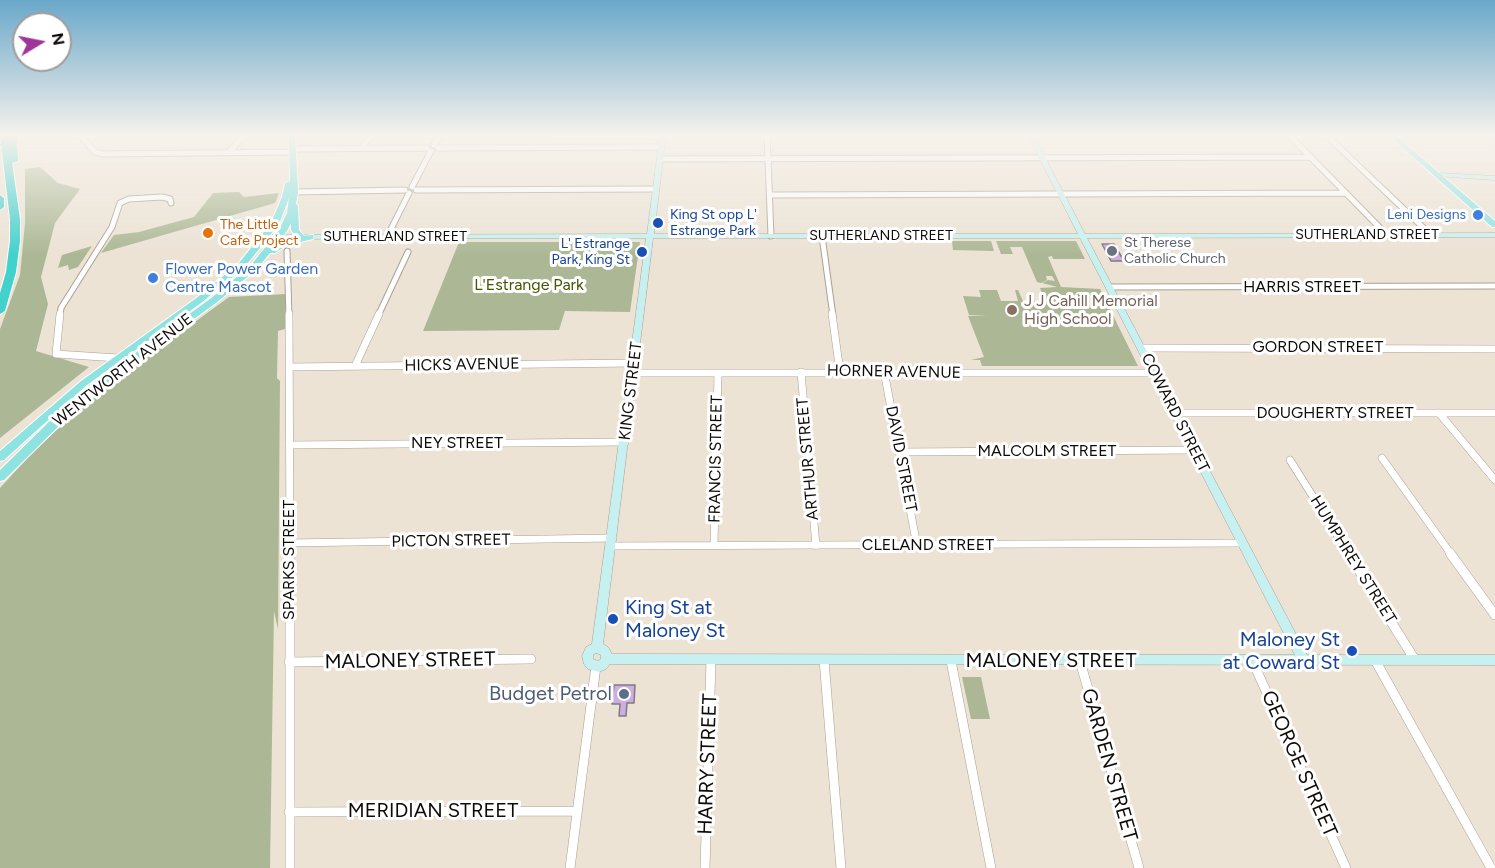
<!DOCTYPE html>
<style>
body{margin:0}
#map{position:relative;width:1495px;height:868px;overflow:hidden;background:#ece3d5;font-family:Figtree,sans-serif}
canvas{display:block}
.north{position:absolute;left:12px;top:12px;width:60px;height:60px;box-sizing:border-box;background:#fff;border:2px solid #9f9d9c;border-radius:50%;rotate:80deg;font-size:16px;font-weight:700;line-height:24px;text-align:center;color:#0e0b07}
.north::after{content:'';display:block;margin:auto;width:21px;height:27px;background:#9e3699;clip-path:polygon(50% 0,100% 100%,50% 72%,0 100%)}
</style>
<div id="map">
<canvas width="1495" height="868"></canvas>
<div class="north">N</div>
</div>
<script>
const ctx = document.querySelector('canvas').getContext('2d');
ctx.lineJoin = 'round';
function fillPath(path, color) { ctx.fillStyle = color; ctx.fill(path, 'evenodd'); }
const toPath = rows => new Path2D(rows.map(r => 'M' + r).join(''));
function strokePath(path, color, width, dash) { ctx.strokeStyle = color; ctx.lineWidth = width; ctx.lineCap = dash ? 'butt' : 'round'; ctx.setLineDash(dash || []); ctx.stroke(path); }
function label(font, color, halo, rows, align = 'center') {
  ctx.font = font + ' Figtree,sans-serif'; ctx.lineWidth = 6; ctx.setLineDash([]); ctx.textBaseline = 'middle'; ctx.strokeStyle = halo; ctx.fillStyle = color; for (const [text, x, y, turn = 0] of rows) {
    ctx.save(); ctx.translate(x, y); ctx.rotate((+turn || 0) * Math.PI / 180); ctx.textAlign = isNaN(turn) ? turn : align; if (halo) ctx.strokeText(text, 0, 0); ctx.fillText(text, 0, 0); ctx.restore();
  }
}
fillPath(toPath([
 [40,167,58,183,80,189,55,223,41,277,48,304,36,351,89,367,0,438,0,329,20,275,25,223,25,169],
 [239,192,244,197,279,193,275,203,101,253,114,235,139,232,194,217,213,193],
 [952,241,991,241,994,251,953,250],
 [996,241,1076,241,1085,259,1053,259,1052,256,1048,257,1061,287,1100,289,1138,366,982,366,980,360,971,360,984,357,968,316,987,316,969,315,963,296,981,297,979,290,997,290,1001,301,1018,301,1015,290,1018,290,1023,301,1045,301,1040,288,1057,287,1042,283,1048,280,1055,281,1052,276,1046,276,1047,280,1041,283,1037,282,1022,247,1010,247,1013,254,1001,254],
 [459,242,640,242,630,312,565,311,559,330,423,331],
 [92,246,78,267,69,270,68,265,58,268,62,255],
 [286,294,285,329,278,331,277,378,280,381,278,629,274,611,270,868,0,868,0,488,33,452,91,398,229,297],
 [962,677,981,677,990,719,971,719]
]), '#acb895');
const building = toPath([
 [1102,244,1114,244,1124,261,1111,261,1102,244],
 [614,685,635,685,634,703,627,703,626,716,619,716,620,704,612,704,614,685]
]);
fillPath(building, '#ccafde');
strokePath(building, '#807985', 1.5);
const streetFar2 = toPath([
 [79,134,95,152,102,154,292,152],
 [767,134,771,236],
 [1288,134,1387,235],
 [1325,134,1430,234],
 [1392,135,1495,135],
 [434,145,440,134],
 [362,148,372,134],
 [438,148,662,147],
 [292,149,427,148],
 [229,152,246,134],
 [660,159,1311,157],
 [412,187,431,151],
 [416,190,656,189],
 [294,192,405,190],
 [770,195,1346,193],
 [822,236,833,316],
 [387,237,409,193],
 [287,251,289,316],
 [1110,287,1495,286],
 [60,316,61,308,112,227,120,203,129,199,162,197,170,199,171,203],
 [378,316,408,252]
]);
const streetFar1 = toPath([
 [60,314,56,354,133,359],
 [289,314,290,554],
 [832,314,840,372],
 [1142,348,1495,349],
 [355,366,379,314],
 [290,367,635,363],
 [884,371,917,546],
 [801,372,816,546],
 [633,373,1154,373],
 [1175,413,1495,413],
 [1439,413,1495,480],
 [289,445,625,442],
 [900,452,1194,450],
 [1382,458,1451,554],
 [1290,460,1349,554],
 [289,543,613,538],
 [714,545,718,373],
 [612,546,1243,543]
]);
const street = toPath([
 [290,553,290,868],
 [1348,553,1415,660],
 [1450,553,1495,615],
 [824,660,841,868],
 [1252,660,1346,868],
 [1375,660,1491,868],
 [951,661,991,868],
 [1080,661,1139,868],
 [289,662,531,659],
 [289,812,577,811],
 [570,868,596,666],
 [705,868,711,660]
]);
const secondary = toPath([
 [660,134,666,134,654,234,1078,234,1027,134,1033,134,1085,234,1495,233,1495,237,1087,238,1307,655,1495,655,1495,665,610,664,606,669,599,672,588,669,584,664,582,656,586,647,592,644,646,238,267,239,264,237,267,235,647,234,660,134],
 [653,238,1080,238,1295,655,612,654,608,647,603,644,653,238],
 [596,653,601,655,601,659,598,661,593,659,593,655,596,653],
 [1438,173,1495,176,1495,180,1436,176,1436,174,1438,173]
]);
const primary = toPath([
 [289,134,295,134,298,192,296,204,298,206,299,230,304,236,313,235,313,239,287,245,275,253,270,253,257,269,216,303,136,361,67,418,4,480,0,481,0,470,59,412,130,357,210,299,251,265,279,230,287,213,289,198,279,224,244,268,201,303,87,385,4,460,0,461,0,451,81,381,195,299,238,264,271,223,282,197,285,183,290,181,289,134],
 [291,223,291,230,297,238,281,241,277,244,287,231,291,223],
 [1387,134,1394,134,1495,221,1495,227,1492,227,1387,134]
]);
const highway = toPath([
 [0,134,8,134,9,145,9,134,17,134,18,161,12,163,20,219,20,241,16,272,5,311,0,314,0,293,6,272,10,241,10,219,0,134],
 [0,195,4,198,4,207,0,210,0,195]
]);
strokePath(streetFar2, '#aaa094', 7);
strokePath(streetFar1, '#aaa094', 8);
strokePath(street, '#aaa094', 10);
strokePath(secondary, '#aaa094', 1);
strokePath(primary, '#fff', 2);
strokePath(highway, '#fff', 2);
strokePath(streetFar2, '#fff', 5);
strokePath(streetFar1, '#fff', 7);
strokePath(street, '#fff', 9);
fillPath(secondary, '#c7f1f0');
fillPath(primary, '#8ee3e1');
fillPath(highway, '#43d1cd');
strokePath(toPath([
 [0,145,17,134]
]), '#888278', 1.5, [6, 6]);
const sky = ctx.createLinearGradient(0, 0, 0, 255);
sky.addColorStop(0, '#6aa8ca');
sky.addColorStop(0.53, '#f6f2ec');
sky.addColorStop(1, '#f6f2ec00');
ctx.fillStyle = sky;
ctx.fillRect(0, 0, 1495, 255);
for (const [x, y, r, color] of [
 [1478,215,6,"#3f7fe0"],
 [658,223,6,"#1a4fb4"],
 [208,233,6,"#e8710a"],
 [1112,251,6,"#6b7280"],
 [642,252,6,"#1a4fb4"],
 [153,278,6,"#3f7fe0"],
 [1012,310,6,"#8d6e63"],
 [613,619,6,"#1a4fb4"],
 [1352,651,6,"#1a4fb4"],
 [624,694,6,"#5c6f8a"]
]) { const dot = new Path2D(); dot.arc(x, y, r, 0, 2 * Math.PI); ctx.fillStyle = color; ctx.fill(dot); strokePath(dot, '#fff', 2); }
label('14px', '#164399', '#fff', [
 ["King St opp L'",670,215],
 ["Estrange Park",670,231],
 ["L' Estrange",630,244,"right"],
 ["Park, King St",630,260,"right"]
], 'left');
label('14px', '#366cbe', '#fff', [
 ["Leni Designs",1466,215]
], 'right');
label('14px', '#c56008', '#fff', [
 ["The Little",220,225],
 ["Cafe Project",220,241]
], 'left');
label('14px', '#0e0b07', '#fff', [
 ["SUTHERLAND STREET",1367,235],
 ["SUTHERLAND STREET",881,236],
 ["SUTHERLAND STREET",395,237]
]);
label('14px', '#5b616d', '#fff', [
 ["St Therese",1124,243],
 ["Catholic Church",1124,259]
], 'left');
label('16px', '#366cbe', '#fff', [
 ["Flower Power Garden",165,269],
 ["Centre Mascot",165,287]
], 'left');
label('16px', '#435601', '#fff', [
 ["L'Estrange Park",529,285]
]);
label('16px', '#0e0b07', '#fff', [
 ["HARRIS STREET",1302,287],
 ["GORDON STREET",1318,347],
 ["HICKS AVENUE",462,365,-1],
 ["WENTWORTH AVENUE",123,370,-38],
 ["HORNER AVENUE",894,372,1],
 ["KING STREET",631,391,-83],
 ["COWARD STREET",1175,413,63],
 ["DOUGHERTY STREET",1335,413],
 ["NEY STREET",457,443],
 ["MALCOLM STREET",1047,451],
 ["FRANCIS STREET",716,459,-89],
 ["ARTHUR STREET",808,459,-95],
 ["DAVID STREET",901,459,79],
 ["PICTON STREET",451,541,-1],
 ["CLELAND STREET",928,545],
 ["SPARKS STREET",289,560,-90],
 ["HUMPHREY STREET",1353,560,58]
]);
label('16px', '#785e54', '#fff', [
 ["J J Cahill Memorial",1024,301],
 ["High School",1024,319]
], 'left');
label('20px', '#164399', '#fff', [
 ["King St at",625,608],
 ["Maloney St",625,631],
 ["Maloney St",1340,640,"right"],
 ["at Coward St",1340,663,"right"]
], 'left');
label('20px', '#0e0b07', '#fff', [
 ["MALONEY STREET",410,661,-1],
 ["MALONEY STREET",1051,661],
 ["HARRY STREET",708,764,-88],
 ["GEORGE STREET",1299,764,66],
 ["GARDEN STREET",1109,765,74],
 ["MERIDIAN STREET",433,811]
]);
label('20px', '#4e5e75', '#fff', [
 ["Budget Petrol",612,694]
], 'right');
</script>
